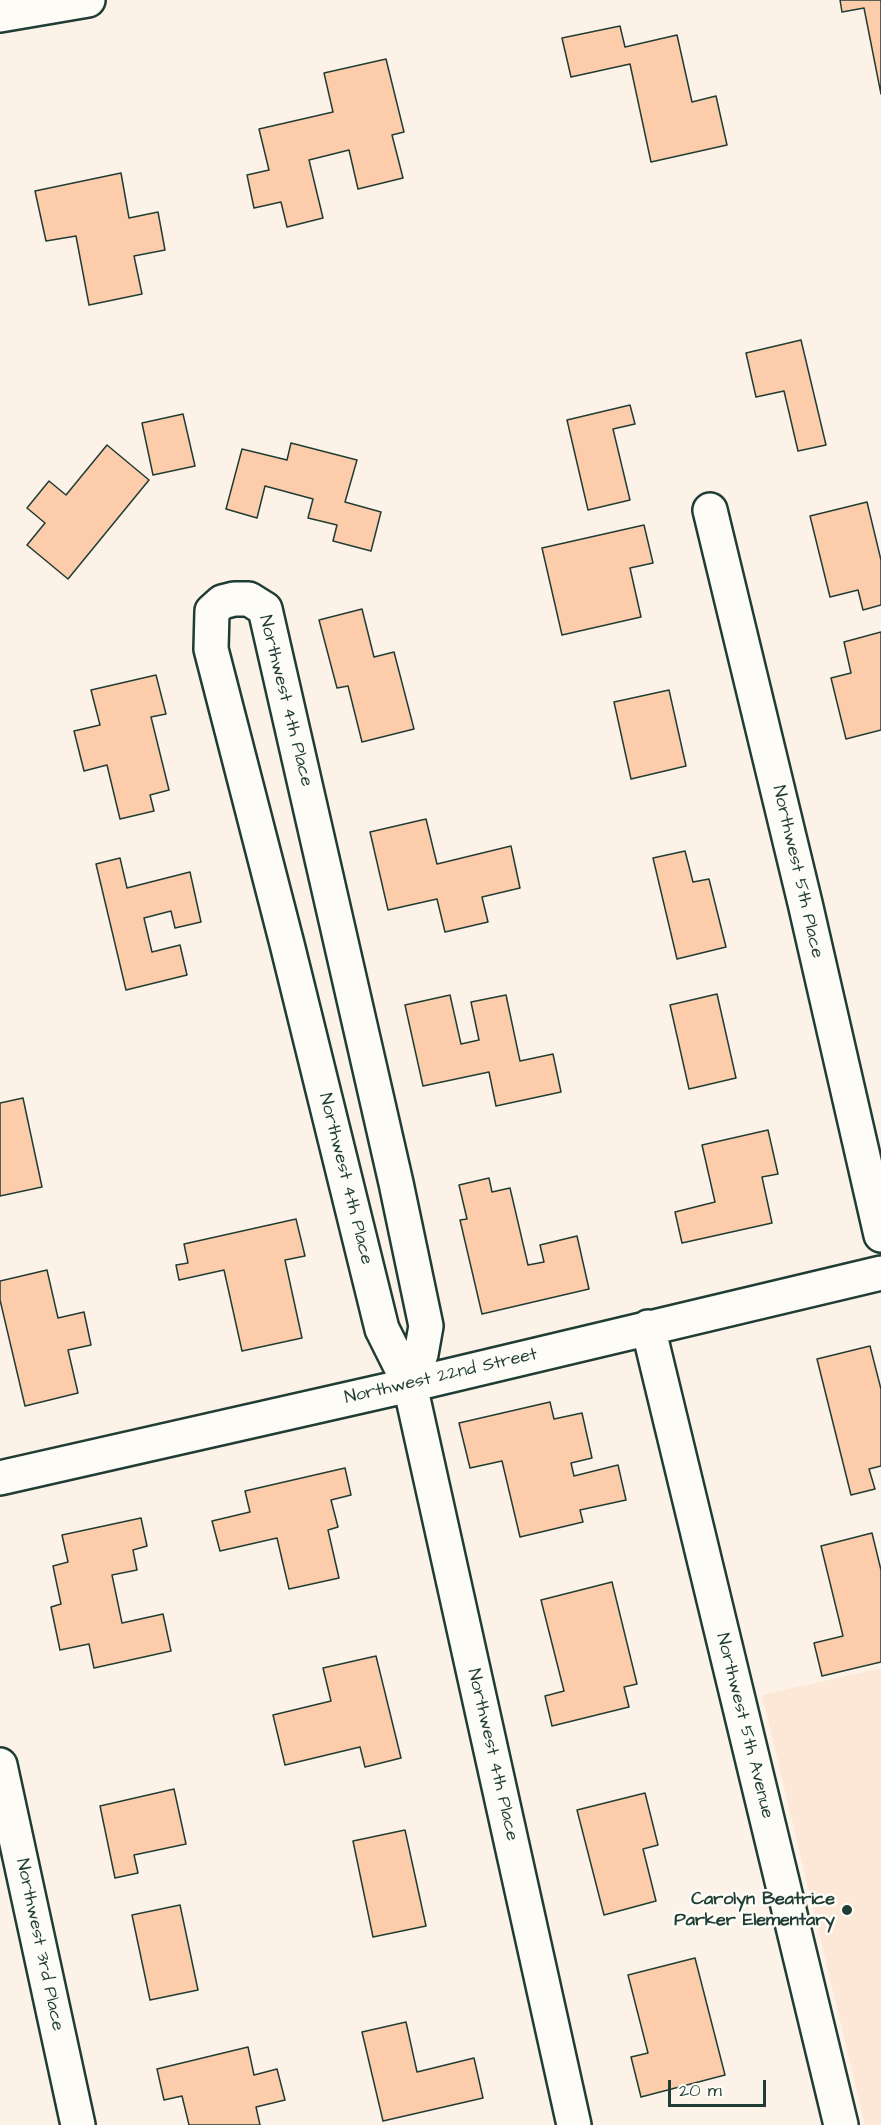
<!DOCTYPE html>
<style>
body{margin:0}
#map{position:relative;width:881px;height:2125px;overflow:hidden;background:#fdf2e8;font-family:"Architects Daughter",sans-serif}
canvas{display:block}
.scale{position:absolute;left:668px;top:2080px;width:98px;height:27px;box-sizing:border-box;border:3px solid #1f3d34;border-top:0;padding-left:8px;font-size:18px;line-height:21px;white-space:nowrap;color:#1f3d34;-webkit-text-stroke:4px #fdfcf7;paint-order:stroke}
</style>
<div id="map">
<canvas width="881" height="2125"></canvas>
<div class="scale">20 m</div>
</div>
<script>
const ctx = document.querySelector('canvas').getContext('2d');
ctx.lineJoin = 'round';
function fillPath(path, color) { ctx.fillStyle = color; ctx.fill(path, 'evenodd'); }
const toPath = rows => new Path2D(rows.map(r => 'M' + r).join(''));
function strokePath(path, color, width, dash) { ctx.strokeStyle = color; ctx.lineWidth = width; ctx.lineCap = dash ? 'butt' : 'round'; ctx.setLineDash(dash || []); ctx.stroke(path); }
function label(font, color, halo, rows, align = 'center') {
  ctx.font = font + ' "Architects Daughter",sans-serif'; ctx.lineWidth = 5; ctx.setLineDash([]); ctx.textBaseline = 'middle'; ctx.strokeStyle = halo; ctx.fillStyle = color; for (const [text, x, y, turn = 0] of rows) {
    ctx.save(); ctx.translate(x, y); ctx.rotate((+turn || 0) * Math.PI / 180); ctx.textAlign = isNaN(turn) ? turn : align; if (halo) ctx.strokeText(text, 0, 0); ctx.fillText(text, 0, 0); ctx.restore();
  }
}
fillPath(toPath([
 [881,1668,881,2125,865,2125,762,1695]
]), '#fde7d6');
const building = toPath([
 [840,0,881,0,881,94,864,8,842,12,840,0],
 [620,26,625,47,677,35,692,102,716,96,727,145,651,162,630,64,571,77,562,38,620,26],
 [386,59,404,132,392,135,403,178,358,189,349,150,309,160,323,218,287,227,281,202,254,208,247,175,269,170,259,129,333,112,324,73,386,59],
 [121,173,129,218,158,212,165,250,134,256,142,294,89,305,76,236,46,241,35,191,121,173],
 [801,340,826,445,798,451,784,391,756,397,746,353,801,340],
 [630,405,635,424,613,429,630,500,588,510,567,420,630,405],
 [183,414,195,466,153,475,142,423,183,414],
 [291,443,357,460,345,502,381,512,371,551,333,541,337,525,308,518,313,499,265,486,257,518,226,509,242,449,287,460,291,443],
 [107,445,149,480,68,579,27,545,45,523,27,508,49,481,66,495,107,445],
 [867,502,881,560,881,605,863,610,858,590,830,597,810,516,867,502],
 [644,525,653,563,630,568,641,617,562,635,542,548,644,525],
 [362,609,374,657,394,652,414,729,362,742,348,686,337,688,319,620,362,609],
 [881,632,881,730,846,739,831,678,851,673,844,642,881,632],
 [156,675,166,714,151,717,169,790,150,795,154,811,120,819,107,765,84,771,74,731,100,725,91,690,156,675],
 [669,690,686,766,631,779,614,702,669,690],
 [426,819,437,864,511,846,520,888,482,897,488,922,445,932,437,899,388,910,370,832,426,819],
 [685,851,693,882,709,879,726,947,677,959,653,858,685,851],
 [120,858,127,888,190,872,201,922,175,928,171,911,144,918,152,952,180,945,187,975,126,990,96,864,120,858],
 [717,994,736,1078,689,1089,670,1005,717,994],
 [450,995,461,1044,479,1040,471,1002,506,995,520,1061,553,1054,561,1092,496,1106,489,1072,423,1086,405,1005,450,995],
 [23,1098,42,1187,0,1196,0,1103,23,1098],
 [768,1130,778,1174,762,1177,772,1223,682,1243,675,1212,715,1202,702,1145,768,1130],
 [489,1178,492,1192,510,1188,528,1265,544,1262,540,1245,577,1236,589,1289,482,1314,460,1220,467,1219,459,1185,489,1178],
 [296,1219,305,1256,285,1260,302,1338,242,1351,224,1270,179,1280,176,1265,188,1263,184,1244,296,1219],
 [47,1270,58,1318,84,1312,91,1345,68,1350,78,1393,25,1406,0,1300,0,1281,47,1270],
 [870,1346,881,1389,881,1466,869,1469,875,1489,851,1495,817,1359,870,1346],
 [550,1402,554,1419,582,1413,592,1458,571,1463,574,1476,618,1465,626,1500,580,1510,583,1522,520,1537,502,1461,470,1468,459,1423,550,1402],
 [345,1468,351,1495,331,1500,338,1527,328,1530,339,1578,289,1589,277,1538,220,1551,212,1521,250,1512,245,1491,345,1468],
 [141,1518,147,1546,133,1550,137,1570,112,1575,122,1623,163,1614,171,1651,94,1668,89,1644,60,1650,51,1607,61,1604,53,1566,68,1562,62,1535,141,1518],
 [872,1533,881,1570,881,1662,822,1676,814,1643,843,1636,821,1546,872,1533],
 [612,1582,637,1684,624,1687,629,1707,552,1726,545,1696,564,1691,541,1600,612,1582],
 [376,1656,401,1758,365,1767,360,1747,285,1765,273,1715,331,1701,323,1668,376,1656],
 [174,1789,186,1844,134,1855,138,1873,115,1878,100,1806,174,1789],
 [645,1793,658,1845,643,1849,656,1901,604,1915,577,1810,645,1793],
 [405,1830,426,1926,373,1937,353,1841,405,1830],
 [180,1905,198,1990,150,2000,132,1915,180,1905],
 [695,1958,725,2075,641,2097,631,2057,648,2053,628,1975,695,1958],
 [406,2022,417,2072,474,2058,483,2098,383,2121,362,2032,406,2022],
 [248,2047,254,2075,277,2069,285,2100,256,2107,260,2125,189,2125,182,2096,164,2100,157,2069,248,2047]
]);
fillPath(building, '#fcccab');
strokePath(building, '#1f3d34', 1.5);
const minor = toPath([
 [0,15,88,0],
 [710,510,805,903,881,1235],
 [648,1327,841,2125],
 [410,1385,421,1354,426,1326,396,1183,265,609,249,599,234,599,222,602,212,611,211,649,287,944,382,1329,410,1385,574,2125],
 [0,1478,410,1385,881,1273],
 [0,1765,78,2125]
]);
strokePath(minor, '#1f3d34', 38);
strokePath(minor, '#fdfcf7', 33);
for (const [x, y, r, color] of [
 [847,1910,6,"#1f3d34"]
]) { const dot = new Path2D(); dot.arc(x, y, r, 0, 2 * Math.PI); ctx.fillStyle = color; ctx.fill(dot); strokePath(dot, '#fdfcf7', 2); }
label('18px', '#1f3d34', '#fdfcf7', [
 ["Northwest 4th Place",285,701,76],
 ["Northwest 5th Place",797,872,77],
 ["Northwest 4th Place",345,1179,76],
 ["Northwest 22nd Street",441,1377,-13],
 ["Northwest 5th Avenue",744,1726,76],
 ["Northwest 4th Place",492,1755,77],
 ["Northwest 3rd Place",39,1945,78]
]);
label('bold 18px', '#1f3d34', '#fdfcf7', [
 ["Carolyn Beatrice",835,1900],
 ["Parker Elementary",835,1921]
], 'right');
</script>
